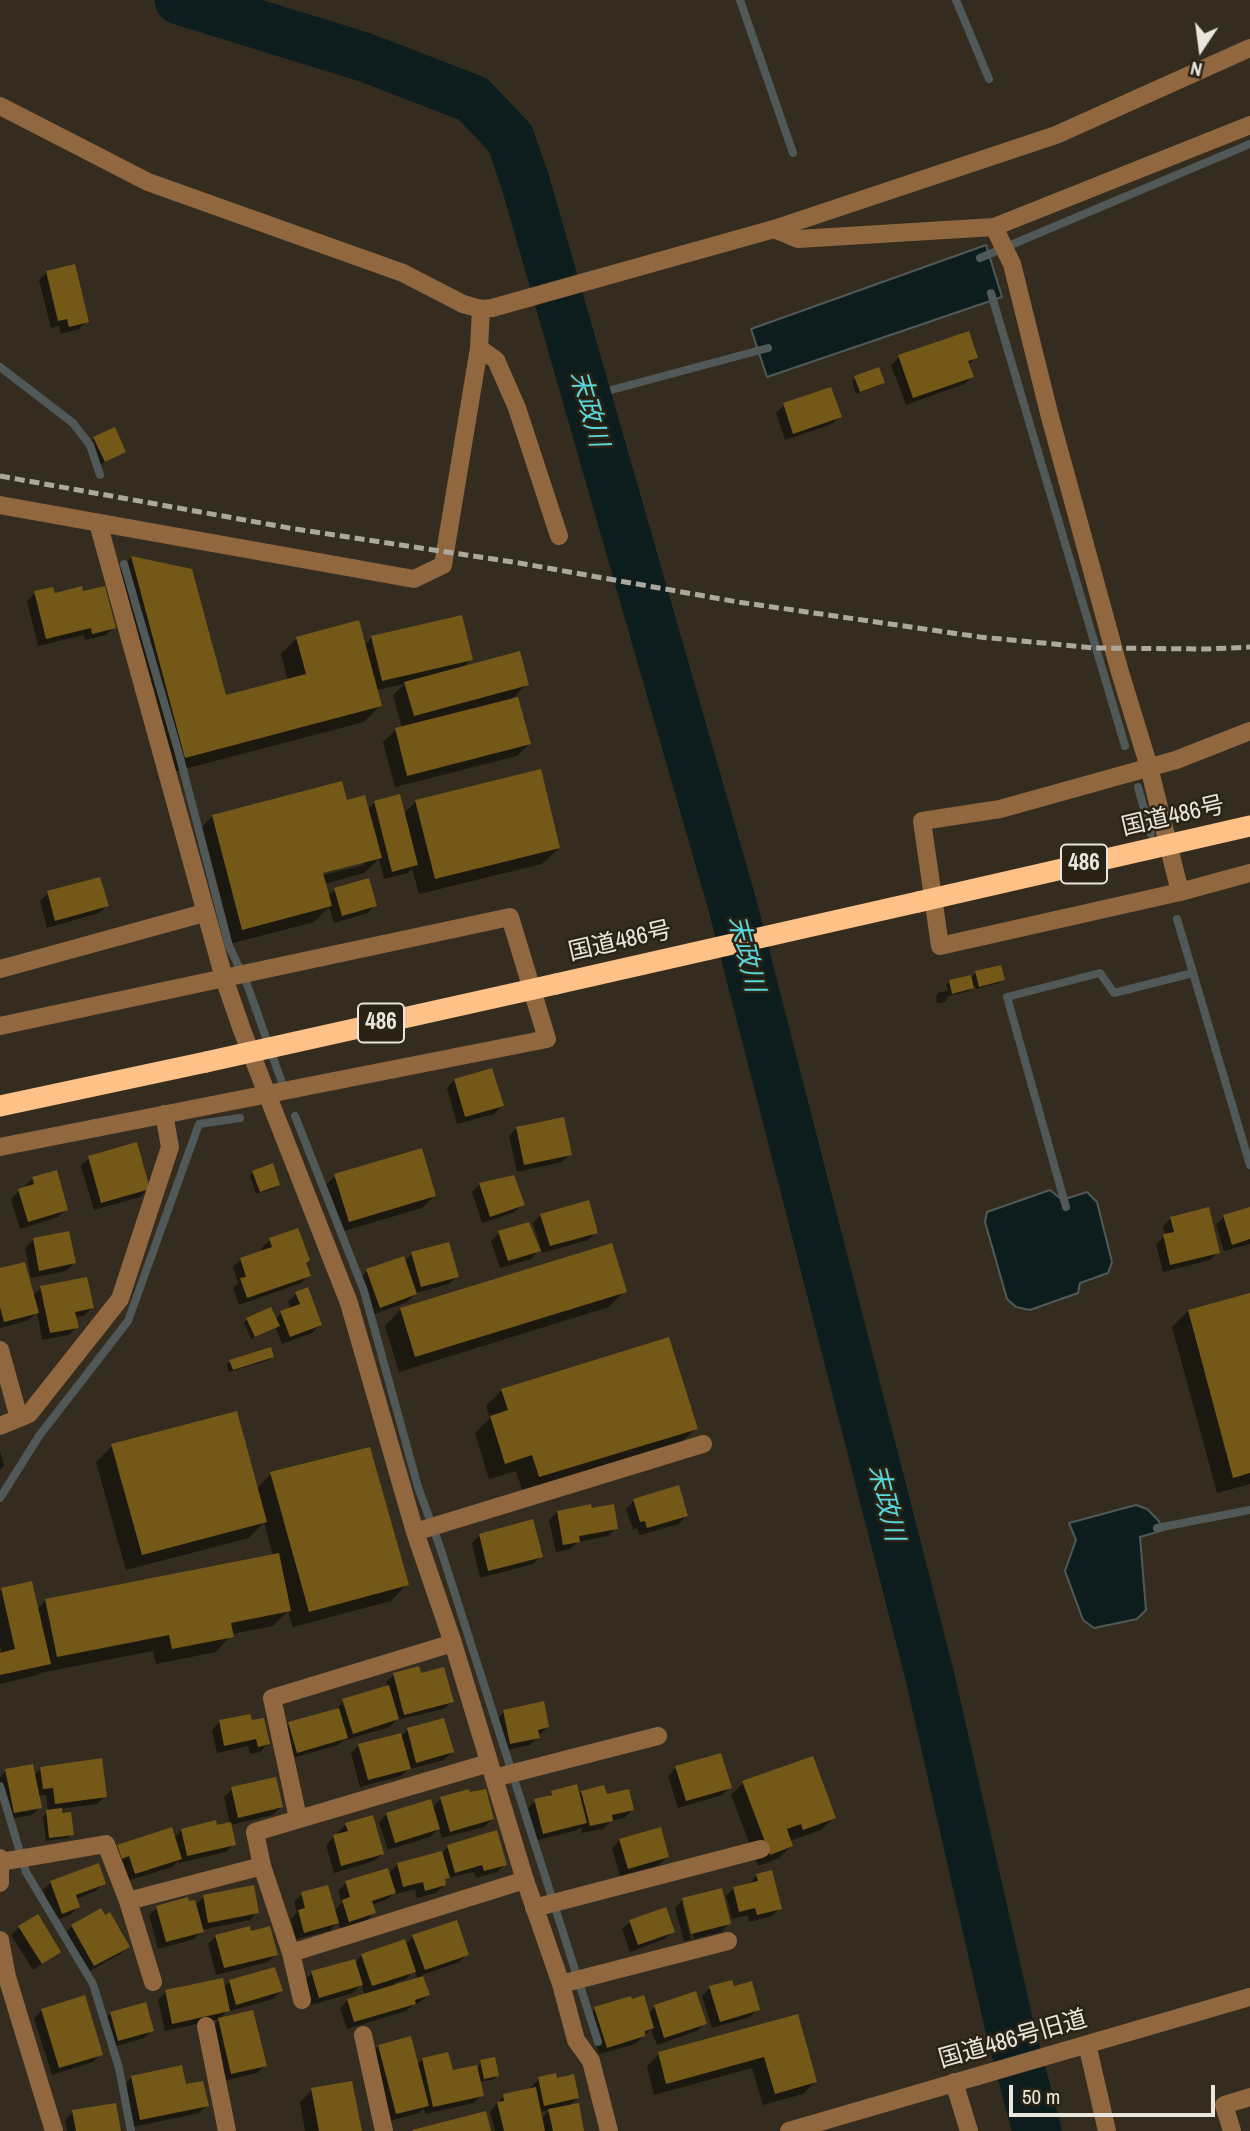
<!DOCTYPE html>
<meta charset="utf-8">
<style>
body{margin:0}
#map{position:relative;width:1250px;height:2131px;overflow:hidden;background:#342d1f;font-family:"Archivo Narrow",sans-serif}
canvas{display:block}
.north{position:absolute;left:1166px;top:14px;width:70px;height:70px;-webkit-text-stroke:5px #2a2315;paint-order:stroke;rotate:193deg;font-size:19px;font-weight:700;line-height:28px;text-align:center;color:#ebe6dd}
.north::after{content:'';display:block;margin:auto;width:24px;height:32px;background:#ebe6dd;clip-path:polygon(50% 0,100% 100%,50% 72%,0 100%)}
.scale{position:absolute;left:1009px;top:2085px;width:206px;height:32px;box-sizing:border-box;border:4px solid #ebe6dd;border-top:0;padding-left:9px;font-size:21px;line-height:24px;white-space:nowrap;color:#ebe6dd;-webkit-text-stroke:5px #2a2315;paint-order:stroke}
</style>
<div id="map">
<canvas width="1250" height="2131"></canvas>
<div class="north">N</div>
<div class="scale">50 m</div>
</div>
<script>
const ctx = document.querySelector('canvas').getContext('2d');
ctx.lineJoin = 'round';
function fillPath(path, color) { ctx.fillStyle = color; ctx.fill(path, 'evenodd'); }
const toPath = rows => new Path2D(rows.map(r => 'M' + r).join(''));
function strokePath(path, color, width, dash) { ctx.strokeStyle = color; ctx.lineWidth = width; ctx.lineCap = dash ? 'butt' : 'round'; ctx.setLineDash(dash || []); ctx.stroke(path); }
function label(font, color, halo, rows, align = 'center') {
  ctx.font = font + ' "Archivo Narrow","Noto Sans JP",sans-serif'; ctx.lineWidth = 5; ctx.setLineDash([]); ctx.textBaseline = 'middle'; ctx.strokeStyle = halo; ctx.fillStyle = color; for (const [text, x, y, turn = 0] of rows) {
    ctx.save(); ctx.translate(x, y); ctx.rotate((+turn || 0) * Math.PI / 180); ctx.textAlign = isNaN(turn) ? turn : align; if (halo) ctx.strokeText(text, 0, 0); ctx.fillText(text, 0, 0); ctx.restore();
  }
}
const water = toPath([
 [986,245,1002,297,767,377,751,329,986,245],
 [1050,1190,1062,1200,1087,1192,1097,1202,1112,1262,1108,1273,1080,1283,1078,1293,1030,1310,1016,1307,1007,1299,985,1222,987,1212,1050,1190],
 [1136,1505,1147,1509,1158,1520,1164,1530,1140,1537,1146,1610,1137,1619,1094,1628,1083,1620,1065,1571,1076,1540,1069,1523,1136,1505]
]);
fillPath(water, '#0d1d1d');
strokePath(water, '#505957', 2);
fillPath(toPath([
 [47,272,87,321,79,329,61,334,59,326,51,328,39,280],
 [899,357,976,357,968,365,972,377,964,384,906,405,891,365],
 [855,378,883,383,879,386,856,394,852,381],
 [830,389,840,416,832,424,785,440,776,413,784,405],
 [94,438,124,452,101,464,91,441],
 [131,558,191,570,225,698,288,681,281,654,297,638,364,646,372,637,471,659,462,668,527,684,511,700,529,744,517,756,395,787,383,742,396,730,402,728,393,695,405,684,376,690,380,706,364,722,169,773,116,574],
 [35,593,53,595,114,627,106,635,85,640,84,635,38,646,27,601],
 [346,802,368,809,375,802,403,814,416,802,559,848,542,864,419,894,412,868,408,873,384,879,379,859,364,873,324,884,328,896,335,890,375,905,368,913,334,923,329,907,314,922,226,945,196,833,212,817],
 [364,861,364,865,315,877,315,874],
 [48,893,107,905,99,913,47,928,40,901],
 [976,973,1003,980,999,983,976,989,975,985,969,991,948,996,945,1002,937,1003,936,996,939,992,948,991,946,985,950,982,970,979],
 [454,1080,502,1106,494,1114,457,1124,447,1088],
 [517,1128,570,1154,562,1162,517,1172,509,1136],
 [89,1158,148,1189,140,1197,94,1210,81,1166],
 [253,1172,278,1184,275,1188,256,1194,250,1176],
 [335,1176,434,1196,422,1208,337,1233,323,1188],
 [33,1178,66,1209,58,1217,20,1229,11,1199,19,1191,26,1189,25,1186],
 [480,1184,523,1204,515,1212,482,1223,472,1192],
 [1250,1209,1250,1244,1224,1251,1216,1225,1224,1217],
 [541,1215,596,1232,588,1240,542,1253,533,1223],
 [1171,1218,1218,1252,1210,1260,1163,1272,1156,1244,1165,1236,1163,1226],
 [499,1233,538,1251,531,1259,500,1268,491,1241],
 [33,1240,74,1263,66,1271,31,1278,25,1248],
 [270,1240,309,1275,301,1283,239,1305,233,1288,238,1283,233,1267,241,1259,263,1251,262,1248],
 [412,1254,457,1276,449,1284,416,1293,407,1302,372,1315,359,1279,367,1271,404,1262],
 [0,1270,32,1296,41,1288,92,1308,84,1316,75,1317,77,1327,69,1335,42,1340,37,1312,29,1320,0,1328],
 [625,1291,609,1307,399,1372,385,1326,401,1309],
 [296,1294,320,1325,312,1333,282,1344,276,1328,251,1339,244,1323,247,1319,275,1319,281,1313,291,1309,288,1302],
 [1250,1295,1250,1484,1217,1493,1172,1327,1188,1311],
 [272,1357,269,1360,229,1372,227,1365,230,1361],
 [502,1390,696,1428,680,1444,523,1492,516,1471,489,1479,475,1433,490,1418,486,1406],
 [112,1446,256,1489,271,1474,407,1584,391,1601,293,1627,288,1611,273,1626,232,1634,216,1652,156,1664,153,1651,40,1673,37,1675,0,1684,0,1655,2,1654,0,1645,0,1591,2,1589,37,1610,46,1600,273,1556,264,1522,249,1538,126,1570,96,1462],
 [0,1451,4,1466,0,1470],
 [634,1501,686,1516,679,1524,640,1535,637,1528,633,1529,626,1509],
 [557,1512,616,1528,608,1536,578,1542,570,1549,556,1552,549,1520],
 [480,1535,541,1556,533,1564,480,1578,472,1543],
 [394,1675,452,1701,444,1709,396,1720,390,1727,345,1740,345,1738,338,1745,289,1759,281,1732,289,1724,336,1710,343,1701,387,1687,386,1682],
 [504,1712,548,1726,530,1745,503,1751,496,1720],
 [220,1722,268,1744,260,1752,250,1754,248,1746,217,1753,212,1730],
 [408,1730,452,1752,444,1760,407,1770,401,1776,360,1787,351,1753,359,1745,400,1737],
 [41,1768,105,1796,97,1804,60,1809,72,1834,68,1838,46,1841,43,1816,48,1812,46,1795,38,1796,40,1807,32,1815,6,1820,0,1790,0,1777,6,1771,34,1775],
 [676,1768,730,1787,722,1795,678,1808,668,1776],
 [743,1783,833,1818,821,1830,789,1841,791,1846,779,1858,758,1866,731,1795],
 [232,1789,281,1807,273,1815,230,1825,234,1844,226,1852,179,1863,179,1860,172,1867,127,1881,110,1854,118,1846,174,1838,182,1830,230,1824,224,1797],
 [582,1792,605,1796,632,1810,624,1818,611,1821,603,1829,582,1833,581,1827,577,1830,535,1841,527,1809,535,1801,546,1798,552,1793,578,1796],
 [441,1798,492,1819,484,1827,442,1838,439,1828,430,1837,388,1850,379,1822,387,1814,432,1808],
 [346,1825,382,1854,374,1861,334,1873,326,1845,334,1837,339,1835,338,1832],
 [620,1840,667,1857,659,1865,620,1876,612,1848],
 [448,1847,505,1864,497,1872,476,1878,474,1872,447,1878,443,1881,444,1885,436,1893,417,1898,415,1889,396,1894,395,1892,386,1900,371,1905,374,1913,366,1921,341,1929,338,1921,329,1931,296,1939,291,1919,297,1913,294,1902,302,1894,334,1911,342,1902,338,1891,346,1883,388,1874,398,1864,442,1853],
 [98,1865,104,1883,96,1891,76,1899,78,1907,70,1915,54,1921,43,1890,51,1882],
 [757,1875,780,1908,772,1916,749,1922,748,1915,732,1919,726,1896,734,1888,749,1885],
 [204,1897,257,1912,250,1920,202,1930,194,1939,158,1949,149,1915,157,1908,188,1903,195,1905],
 [683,1900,729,1924,721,1932,694,1939,685,1903,682,1903,691,1940,684,1941,675,1908],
 [630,1922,673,1931,665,1939,630,1952,622,1929],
 [72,1926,128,1946,120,1954,86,1973,64,1934],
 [19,1927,59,1952,33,1970,11,1935],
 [216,1936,276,1954,268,1962,216,1975,208,1944],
 [413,1937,467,1954,459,1962,422,1975,428,1995,420,2002,413,2005,406,2011,347,2029,340,2008,348,2000,365,1995,361,1984,353,1993,311,2005,304,1981,312,1973,355,1963,362,1955,405,1945],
 [414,1971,418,1979,395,1986,394,1983,406,1979],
 [230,1981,281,1991,273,1999,226,2012,219,2020,265,2065,257,2073,224,2081,211,2028,220,2019,165,2031,158,2000,166,1992,223,1988],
 [710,1988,733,1988,758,2009,750,2017,712,2028,702,1996],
 [655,2007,705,2023,697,2031,657,2045,651,2029,635,2044,599,2054,587,2017,595,2009,648,2014],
 [42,2010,101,2054,93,2062,52,2075,34,2018],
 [111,2013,152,2030,144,2038,110,2048,103,2021],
 [797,2016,815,2082,803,2094,763,2105,752,2068,654,2095,647,2066,659,2054],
 [379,2046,417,2065,423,2059,451,2072,478,2067,481,2062,497,2076,494,2079,479,2082,482,2095,474,2103,425,2114,424,2108,419,2113,389,2121,371,2054],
 [132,2077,185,2086,207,2105,199,2113,133,2127,124,2085],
 [539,2079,556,2080,577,2098,568,2107,582,2131,495,2131,490,2112,496,2104,504,2096,531,2090,531,2087],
 [550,2110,541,2119,539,2112],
 [312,2090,360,2131,305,2131,300,2102],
 [73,2112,119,2131,67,2131,65,2120]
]), '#0007');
strokePath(toPath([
 [740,0,793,153],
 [956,0,989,79],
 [980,258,1250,144],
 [991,293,1125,746],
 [0,367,73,423,90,445,100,475],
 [585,397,768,348],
 [124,564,179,754,229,946,247,984,281,1080],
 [1138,787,1151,834],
 [1177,919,1250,1165],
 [295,1116,364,1291,418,1487,440,1547,598,2042],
 [1066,1207,1007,997,1100,973,1114,993,1193,973],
 [0,1498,39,1436,128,1321,199,1124,240,1118],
 [1157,1528,1250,1510],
 [0,1786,26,1872,93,1984,119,2068,131,2131]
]), '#505957', 8);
strokePath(toPath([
 [179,0,364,57,473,99,510,138,525,181,733,907,930,1677,1010,2029,1037,2131]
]), '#0d1d1d', 49);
fillPath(toPath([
 [75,264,89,322,69,327,67,319,58,321,46,271],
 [969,331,978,358,968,361,974,377,913,398,898,355],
 [879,367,885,383,860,392,854,376],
 [831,387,842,417,793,434,783,403],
 [115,427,126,452,105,462,93,437],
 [131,556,192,569,226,695,306,674,296,637,359,620,382,706,185,758],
 [82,586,83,591,105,586,116,628,92,634,91,628,46,639,34,591,53,587,55,593],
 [462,615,473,660,382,681,371,636],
 [520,651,529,685,414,716,404,682],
 [518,697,531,744,407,776,395,728],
 [541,769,560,848,435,879,415,800],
 [342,781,347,800,365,795,382,858,323,873,332,906,242,930,212,815],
 [400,794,418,865,392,872,374,801],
 [100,877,109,906,55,921,47,891],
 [369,878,377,906,342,916,334,888],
 [1001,965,1005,980,979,987,975,971],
 [971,975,974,988,952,994,949,980],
 [492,1068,504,1106,465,1117,454,1079],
 [564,1117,572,1155,524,1165,516,1127],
 [137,1142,150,1189,101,1203,88,1156],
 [422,1148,436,1196,349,1222,334,1174],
 [273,1163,280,1185,260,1192,252,1171],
 [57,1170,68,1210,28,1222,18,1189,34,1184,32,1177],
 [514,1175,525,1205,490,1217,479,1183],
 [589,1200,598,1233,550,1246,540,1214],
 [1209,1207,1220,1253,1170,1265,1163,1234,1174,1232,1170,1217],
 [1250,1207,1250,1239,1232,1245,1223,1215],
 [529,1222,541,1251,508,1261,498,1231],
 [298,1228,310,1260,306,1263,311,1276,247,1298,240,1278,246,1277,240,1258,272,1247,269,1238],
 [69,1231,76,1263,39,1271,33,1238],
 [449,1242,459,1277,421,1287,411,1252],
 [612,1243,627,1292,415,1357,400,1308],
 [404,1256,417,1294,380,1308,366,1269],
 [25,1262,39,1313,4,1322,0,1307,0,1268],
 [87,1277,94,1308,75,1312,79,1328,50,1333,40,1286],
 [308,1287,322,1325,290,1337,280,1311,300,1304,295,1292],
 [1250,1293,1250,1473,1233,1478,1188,1310],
 [271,1307,280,1326,255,1337,246,1318],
 [669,1337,698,1429,539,1477,532,1455,505,1464,490,1416,508,1410,501,1389],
 [271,1347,274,1357,233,1370,229,1360],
 [237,1411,267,1522,142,1555,111,1444],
 [370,1447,409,1585,309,1612,270,1472],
 [679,1485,688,1516,647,1528,645,1521,640,1522,633,1499],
 [591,1504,592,1508,614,1504,618,1529,579,1536,580,1542,563,1545,557,1511],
 [533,1519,543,1557,488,1571,479,1534],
 [279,1553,291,1611,231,1623,234,1637,172,1649,169,1635,57,1657,45,1599],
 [32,1581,51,1664,0,1675,0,1653,15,1649,1,1588],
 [419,1666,421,1673,444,1667,454,1702,404,1715,393,1673],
 [389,1685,399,1719,353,1734,342,1699],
 [544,1701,549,1727,538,1730,540,1738,510,1744,503,1710],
 [339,1708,348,1738,297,1753,288,1722],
 [250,1714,252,1720,264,1718,270,1744,258,1747,256,1739,224,1746,219,1720],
 [444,1718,454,1752,416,1763,407,1728],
 [401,1733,411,1769,368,1780,358,1744],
 [721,1753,732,1788,686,1801,675,1766],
 [813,1756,836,1818,803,1830,801,1824,787,1829,793,1846,770,1855,742,1781],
 [102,1758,107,1797,55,1804,53,1788,43,1789,40,1767],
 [33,1764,42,1808,14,1813,5,1769],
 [276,1777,283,1807,238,1818,231,1787],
 [577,1784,587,1823,543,1834,534,1799,552,1795,551,1791],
 [604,1785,607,1794,629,1789,634,1810,612,1815,613,1821,590,1826,581,1791],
 [469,1789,470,1792,486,1789,494,1819,450,1832,440,1797],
 [431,1799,440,1829,395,1843,386,1813],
 [62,1808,62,1813,71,1812,74,1835,49,1838,46,1810],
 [373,1815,384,1854,341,1866,333,1835,348,1831,345,1823],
 [216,1820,217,1825,231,1822,236,1845,187,1856,181,1829],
 [172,1827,182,1859,135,1874,129,1856,122,1859,117,1845],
 [661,1827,669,1857,628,1869,619,1839],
 [497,1830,507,1865,484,1871,482,1865,455,1873,447,1845],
 [442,1851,450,1878,445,1879,446,1885,425,1891,423,1882,403,1887,397,1863],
 [99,1863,106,1884,76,1895,80,1907,62,1914,50,1881],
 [388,1868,396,1893,372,1901,376,1913,349,1922,342,1900,350,1897,345,1881],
 [772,1870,782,1909,757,1915,755,1908,739,1912,733,1887,758,1881,756,1874],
 [254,1885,259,1913,208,1923,203,1895],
 [328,1885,339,1923,304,1933,298,1910,305,1908,301,1892],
 [722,1888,731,1924,691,1934,682,1898],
 [188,1897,189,1901,195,1900,204,1932,166,1942,156,1906],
 [666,1907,675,1932,638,1945,629,1920],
 [101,1908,105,1915,110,1912,130,1947,94,1966,71,1925],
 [38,1914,61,1952,42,1964,18,1926],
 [457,1920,469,1955,425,1970,412,1935],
 [250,1926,251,1931,270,1926,278,1955,224,1968,215,1935],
 [405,1939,416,1972,372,1986,361,1954],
 [355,1959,363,1985,319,1998,311,1971],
 [275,1967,283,1991,236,2005,229,1980],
 [423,1976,430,1995,415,2000,416,2004,354,2022,347,1999],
 [223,1978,230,2011,172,2024,165,1990],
 [732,1980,734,1986,752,1981,760,2010,720,2022,709,1986],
 [696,1991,707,2024,664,2038,654,2005],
 [85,1995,103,2055,59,2068,41,2009],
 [644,1995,654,2028,645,2031,645,2036,607,2048,594,2007,631,1996,632,1999],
 [146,2002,154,2031,118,2041,110,2012],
 [253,2010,267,2066,231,2074,218,2018],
 [798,2014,817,2082,775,2094,764,2057,666,2084,658,2052],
 [411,2036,429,2106,396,2114,378,2045],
 [448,2052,453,2070,477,2065,484,2096,433,2107,422,2058],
 [495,2057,499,2076,484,2079,480,2060],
 [182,2065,186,2084,203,2081,209,2106,140,2120,131,2076],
 [556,2073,557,2078,574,2074,579,2098,544,2106,538,2077],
 [352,2081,362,2131,319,2131,311,2088],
 [536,2087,545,2131,504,2131,497,2102,504,2101,503,2094],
 [116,2103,121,2131,76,2131,72,2110],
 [579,2103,584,2131,553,2131,548,2109],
 [486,2111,491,2131,413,2131,412,2130]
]), '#735817');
strokePath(toPath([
 [0,106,148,182,403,273,463,304,481,309,492,308,774,229,1056,135,1250,48],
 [994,227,1012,264,1050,417,1119,669,1149,767,1180,892],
 [774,229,798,239,994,227,1250,125],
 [479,348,496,360,517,408,559,536],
 [0,505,414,579,443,565,479,348,481,309],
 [98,523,224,978,242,1030,349,1303,415,1532,453,1643,525,1880,561,1984,576,2040,591,2061,609,2131],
 [1250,731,1176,760,1000,809,922,821,940,946,1180,892,1250,873],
 [0,969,204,913],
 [0,1026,510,917,547,1039,0,1147],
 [0,1350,19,1418],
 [0,1426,29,1414,120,1299,170,1147,164,1114],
 [415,1532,703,1444],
 [494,1778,658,1736],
 [298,1818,272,1698,453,1643],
 [0,1858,0,1883],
 [1,1862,106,1844,128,1901,262,1866,291,1953,525,1880],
 [262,1866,255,1832,489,1763],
 [128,1901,153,1982],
 [534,1908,761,1849],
 [0,1940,7,1977,54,2131],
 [291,1953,302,2000],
 [561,1984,728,1941],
 [206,2026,227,2131],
 [363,2035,384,2131],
 [1087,2044,1107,2131],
 [954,2082,969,2131],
 [789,2131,1250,1997],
 [1232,2131,1224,2105,1250,2097]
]), '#916740', 18);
strokePath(toPath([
 [556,984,918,902],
 [0,1106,206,1062]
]), '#fec188', 21);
strokePath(toPath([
 [0,476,295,529,519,563,738,602,980,637,1095,648,1208,649,1250,647]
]), '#ada89d', 5, [10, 5]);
strokePath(toPath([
 [918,902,1250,826],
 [206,1062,556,984]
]), '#fec188', 21);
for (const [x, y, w] of [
 [1084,864,46],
 [381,1023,46]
]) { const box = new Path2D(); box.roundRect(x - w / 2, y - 19.5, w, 39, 5); ctx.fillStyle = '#2a2315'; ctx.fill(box); strokePath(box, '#ebe6dd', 2); }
label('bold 23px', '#ebe6dd', null, [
 ["486",1084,864],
 ["486",381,1023]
]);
label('24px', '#ebe6dd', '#2a2315', [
 ["国道486号",1173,817,-13],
 ["国道486号",620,942,-13],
 ["国道486号旧道",1013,2040,-16]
]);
label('italic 26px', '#58d7dd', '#2a2315', [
 ["末政川",588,409,74],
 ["末政川",745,954,76],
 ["末政川",885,1503,76]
]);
</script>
